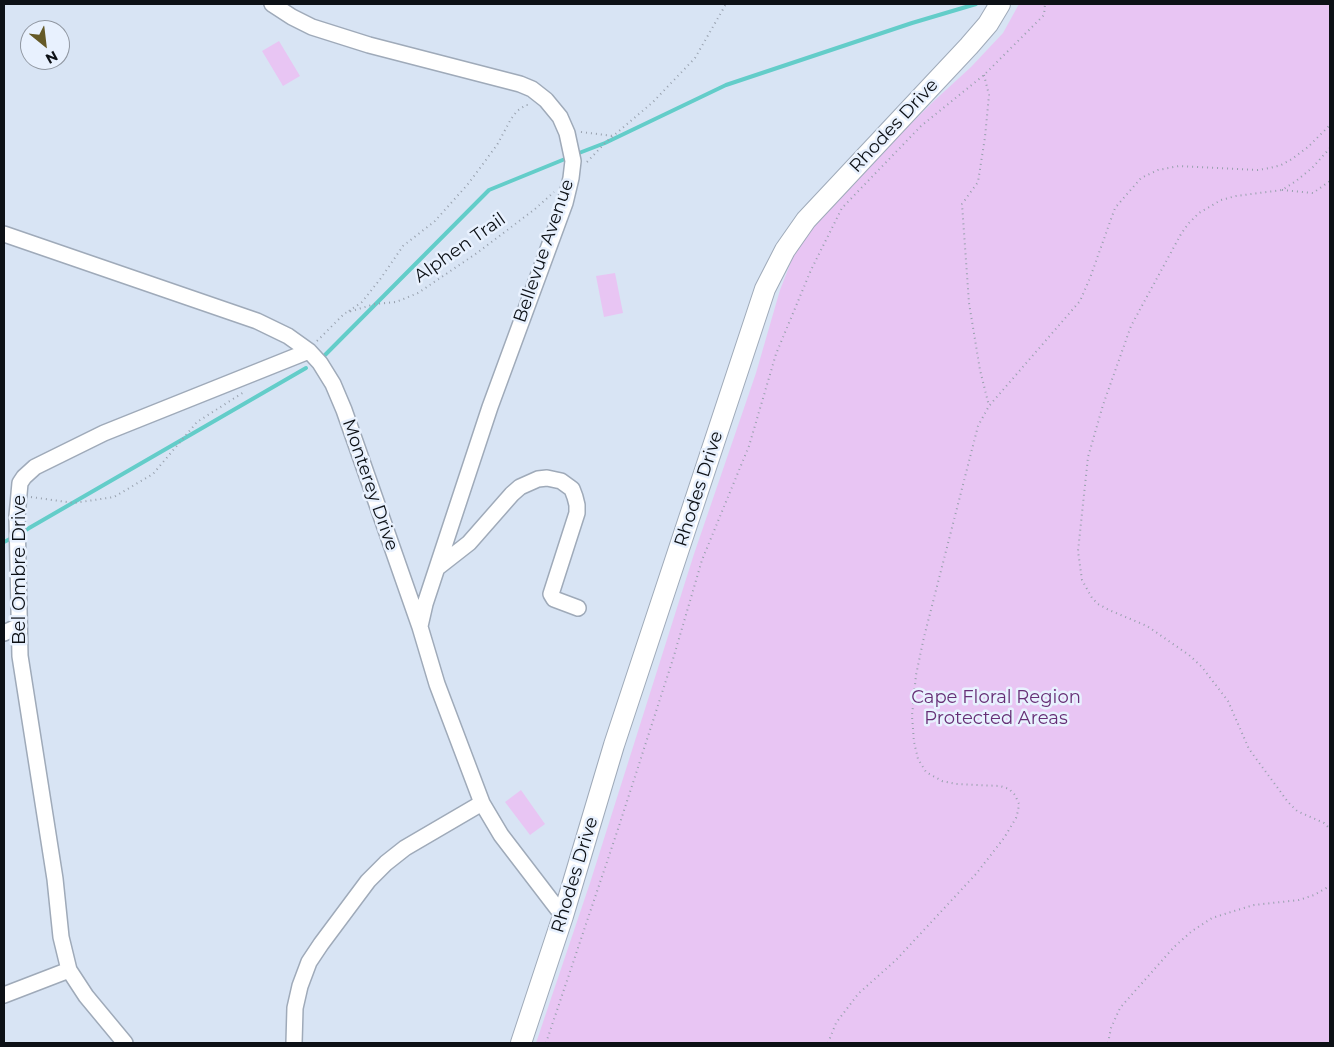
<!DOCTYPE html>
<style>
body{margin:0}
#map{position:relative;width:1334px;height:1047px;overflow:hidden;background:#d8e4f4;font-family:Montserrat,sans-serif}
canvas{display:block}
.frame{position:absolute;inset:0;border:5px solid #0d1116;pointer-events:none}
.north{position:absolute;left:20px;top:20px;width:50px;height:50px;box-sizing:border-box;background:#e8f1fe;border:1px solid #9097a1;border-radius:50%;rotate:151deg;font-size:14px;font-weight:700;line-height:20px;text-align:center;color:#0d1116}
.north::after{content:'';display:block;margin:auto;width:18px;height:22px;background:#655a27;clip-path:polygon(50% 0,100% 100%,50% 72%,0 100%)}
</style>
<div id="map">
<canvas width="1334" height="1047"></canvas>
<div class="frame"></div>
<div class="north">N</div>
</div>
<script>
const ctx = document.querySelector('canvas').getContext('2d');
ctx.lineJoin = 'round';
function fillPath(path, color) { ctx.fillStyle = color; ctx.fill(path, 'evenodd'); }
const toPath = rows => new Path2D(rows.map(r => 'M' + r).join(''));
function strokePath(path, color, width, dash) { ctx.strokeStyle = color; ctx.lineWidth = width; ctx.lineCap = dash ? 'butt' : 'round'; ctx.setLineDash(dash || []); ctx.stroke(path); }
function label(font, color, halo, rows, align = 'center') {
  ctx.font = font + ' Montserrat,sans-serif'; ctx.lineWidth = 5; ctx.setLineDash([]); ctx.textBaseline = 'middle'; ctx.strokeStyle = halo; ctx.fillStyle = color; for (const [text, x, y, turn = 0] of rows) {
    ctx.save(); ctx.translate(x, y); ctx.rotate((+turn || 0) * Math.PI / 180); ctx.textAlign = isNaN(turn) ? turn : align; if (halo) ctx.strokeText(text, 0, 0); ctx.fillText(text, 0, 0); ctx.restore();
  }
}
fillPath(toPath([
 [1019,4,1330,4,1330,1043,536,1043,590,883,694,554,756,373,780,290,794,254,814,219,935,100,971,67,1003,33],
 [279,41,300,76,283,86,262,51],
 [615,273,623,313,604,317,596,276],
 [521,790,545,824,530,835,505,802]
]), '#e8c5f3');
strokePath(toPath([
 [579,153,605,143,726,85,912,23,976,4],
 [325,355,489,190,565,159],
 [24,531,306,368],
 [4,542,12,538]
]), '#63cdc9', 4);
const minor = toPath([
 [272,4,292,17,312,27,369,45,520,84,532,89,546,100,560,117,567,133,573,161,571,178,565,203,490,407,425,604,420,626],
 [4,234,257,321,288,336,309,351,320,363,333,384,344,410,420,627,437,684,482,803,501,835,563,916],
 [437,568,469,543,512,494,520,487,538,479,547,478,561,481,572,489,575,497,577,505,577,513,551,594,554,599,578,608],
 [4,633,19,626],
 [4,995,69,970],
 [125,1043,86,996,69,970,61,937,55,879,20,656,17,516,20,483,24,477,35,467,104,433,309,351],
 [294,1043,295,1008,300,986,309,962,321,944,368,881,386,863,405,848,482,803]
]);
const major = toPath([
 [521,1043,563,916,614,745,765,289,785,250,806,220,969,46,988,24,1000,4]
]);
strokePath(minor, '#9faab9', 18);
strokePath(major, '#9faab9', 22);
strokePath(toPath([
 [984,75,989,95,985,137,978,182,962,204,969,303,980,370,989,406],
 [581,132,613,136],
 [1330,148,1312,168,1296,181,1282,190,1236,196,1221,200,1199,213,1189,223,1181,234,1131,326,1103,405,1088,457,1078,551,1082,580,1092,598,1098,604,1109,610,1147,626,1189,655,1202,667,1228,701,1249,749,1288,802,1297,811,1324,823,1330,829],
 [587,162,605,143,653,102,695,58,726,4],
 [1282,190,1313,193,1330,181],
 [349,311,362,302,381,278,403,246,435,221,468,184,497,145,511,119,517,111,526,105,529,105],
 [317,341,345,313,375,304,396,302,418,293,477,253,535,209,554,192],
 [31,497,74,503,114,497,153,474,197,422,244,392],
 [546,1043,618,829,673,659,702,560,749,446,776,354,811,270,842,208,921,126,984,75,1044,15,1045,4],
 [828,1043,836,1023,858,994,896,960,976,874,1004,838,1016,818,1018,811,1019,804,1015,795,1009,789,1000,786,956,784,942,781,926,772,918,759,914,742,912,716,916,675,924,637,978,426,989,406,1080,301,1090,278,1115,208,1141,178,1158,170,1179,166,1258,170,1270,168,1281,165,1292,159,1308,147,1330,125],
 [1108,1043,1111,1028,1120,1008,1174,947,1192,931,1212,918,1234,911,1254,905,1299,900,1314,895,1330,886]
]), '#97a0ad', 2, [1, 4]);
strokePath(minor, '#fff', 15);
strokePath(major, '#fff', 20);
label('18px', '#0d1116', '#e8f1fe', [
 ["Rhodes Drive",894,126,-47],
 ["Alphen Trail",460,248,-35],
 ["Bellevue Avenue",544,251,-71],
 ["Monterey Drive",370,485,71],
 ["Rhodes Drive",699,489,-72],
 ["Bel Ombre Drive",20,570,-90],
 ["Rhodes Drive",575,875,-73]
]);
label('18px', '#662f76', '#e8f1fe', [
 ["Cape Floral Region",996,698],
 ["Protected Areas",996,719]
]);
</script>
